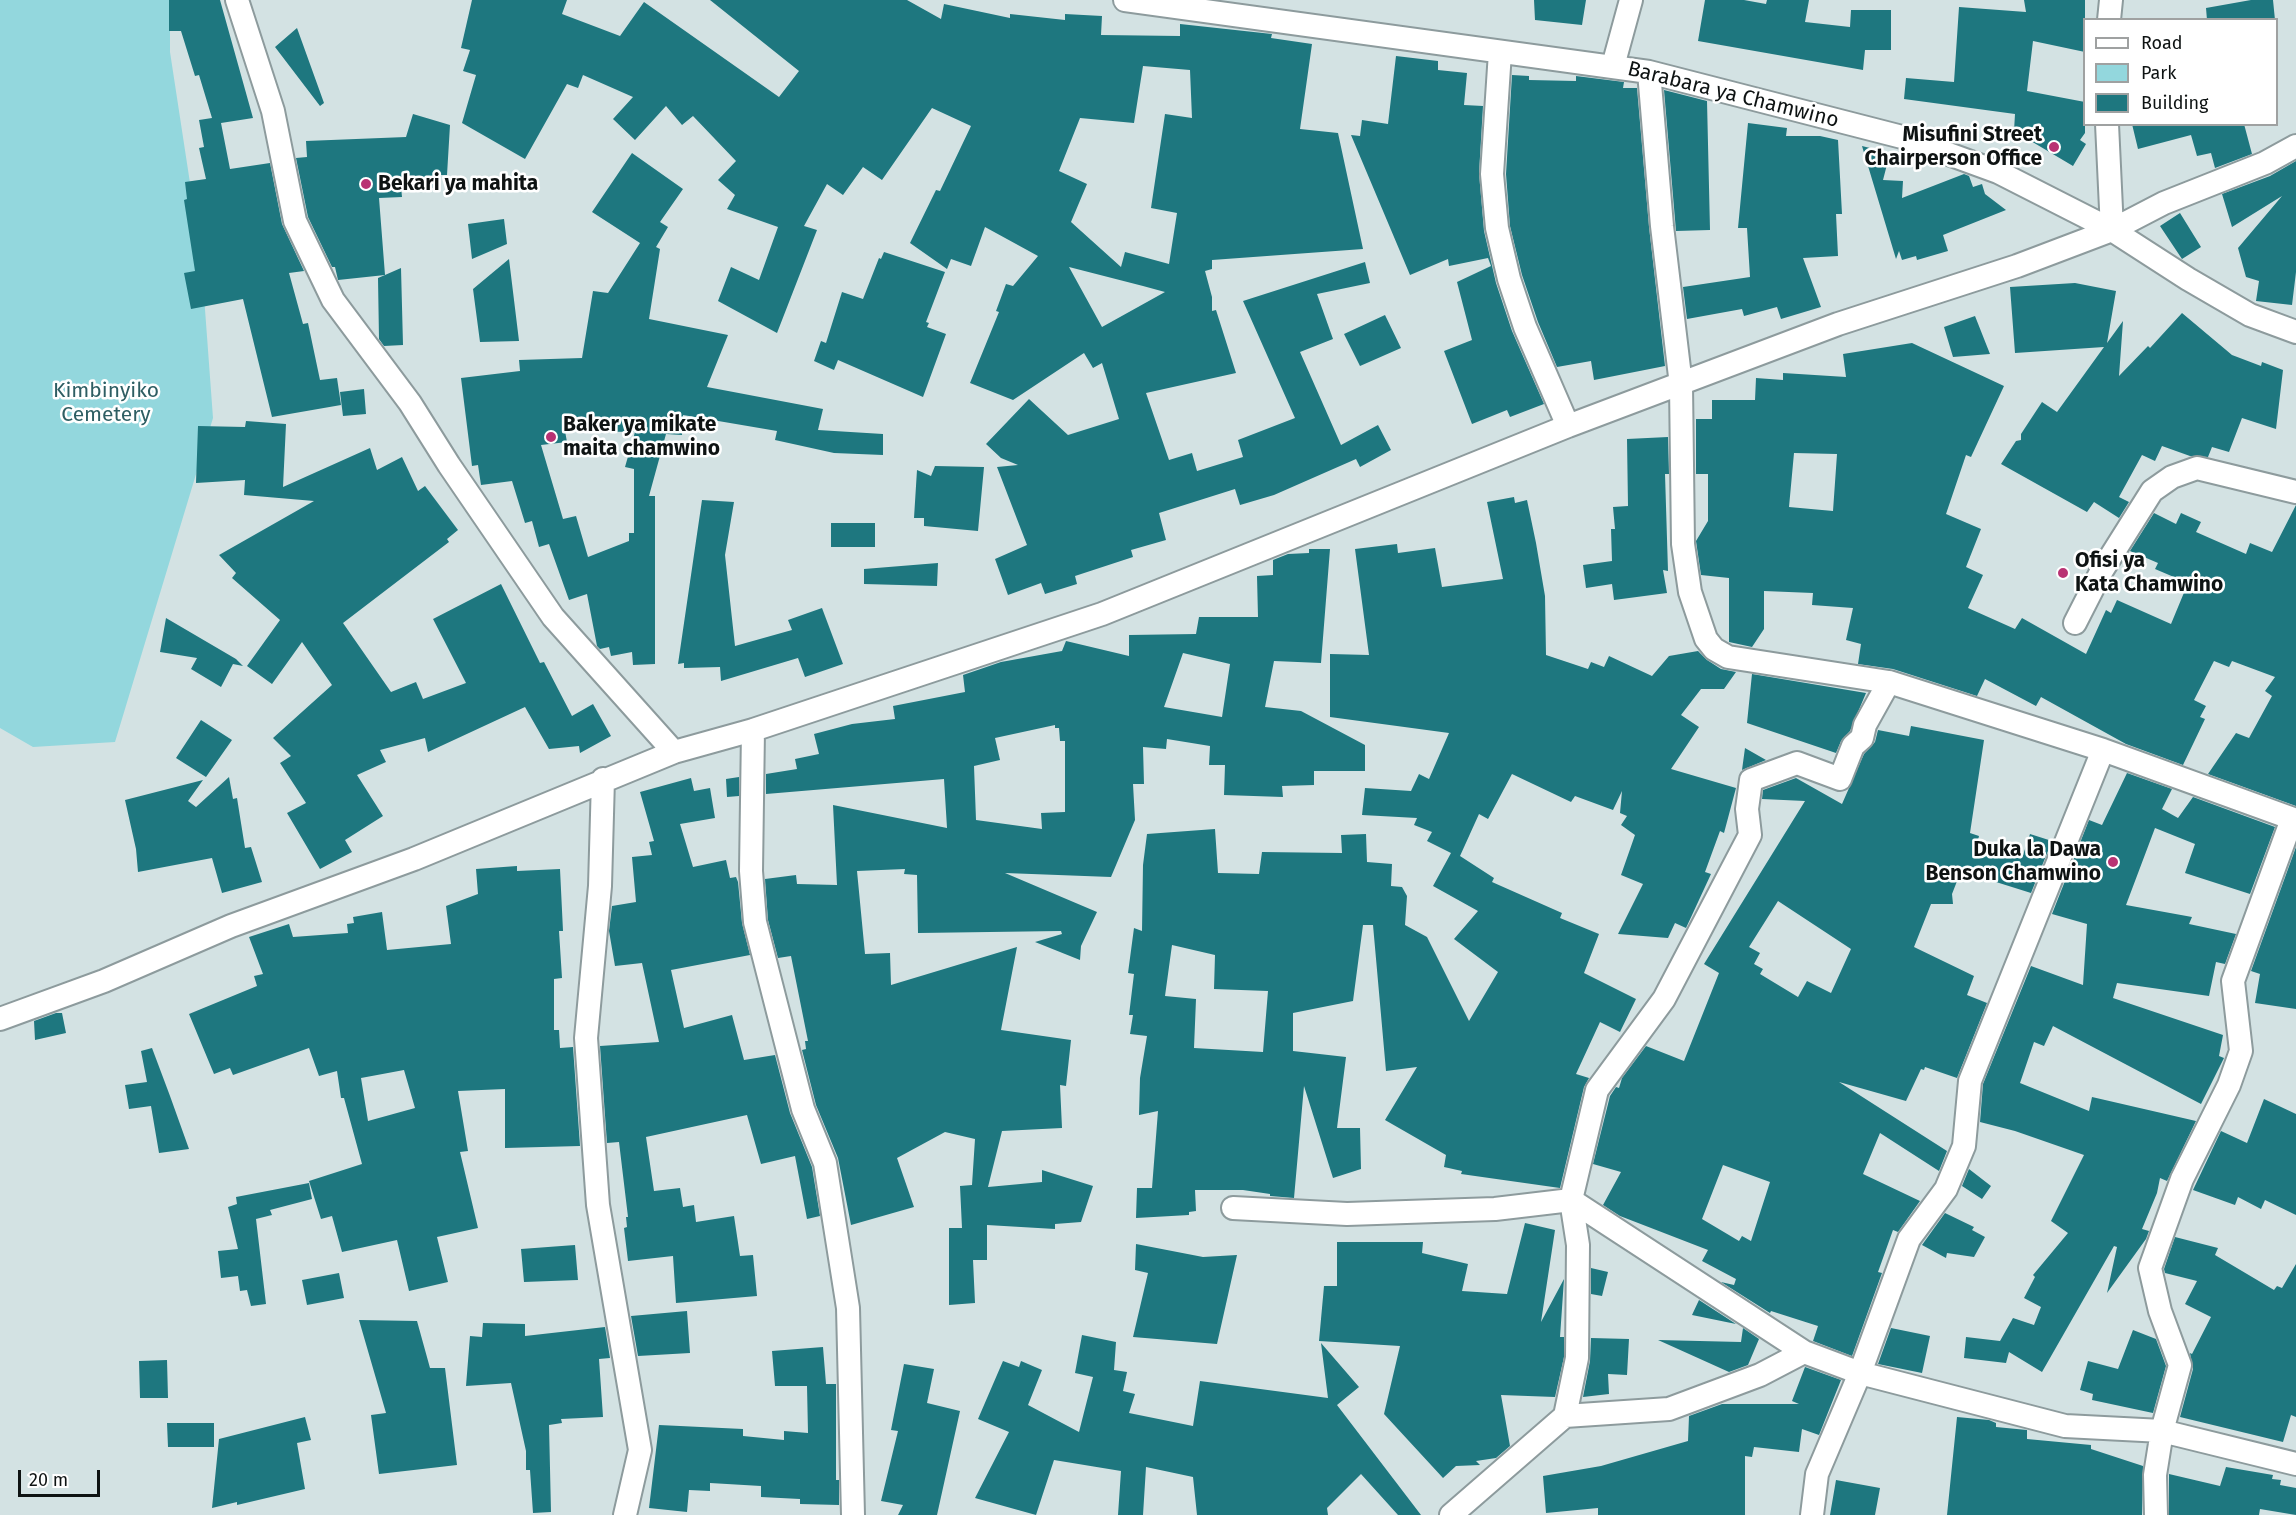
<!DOCTYPE html>
<style>
body{margin:0}
#map{position:relative;width:2296px;height:1515px;overflow:hidden;background:#d3e2e3;font-family:"Fira Sans",sans-serif}
canvas{display:block}
.legend{position:absolute;left:2083px;top:18px;width:195px;height:108px;box-sizing:border-box;background:#fff;border:2px solid #9fa1a1;margin:0;padding:8px 10px;list-style:none;font-size:18px;color:#0e1313}
.legend li{display:flex;align-items:center;gap:12px;height:30px}
.legend b{width:30px;border:2px solid #9fa1a1}
.scale{position:absolute;left:18px;top:1470px;width:82px;height:27px;box-sizing:border-box;border:3px solid #0e1313;border-top:0;padding-left:8px;font-size:18px;line-height:21px;white-space:nowrap;color:#0e1313;-webkit-text-stroke:4px #fff;paint-order:stroke}
</style>
<div id="map">
<canvas width="2296" height="1515"></canvas>
<ul class="legend">
<li><b style="height:8px;background:#fff"></b>Road</li>
<li><b style="height:16px;background:#93d7dd"></b>Park</li>
<li><b style="height:16px;background:#1e777f"></b>Building</li>
</ul>
<div class="scale">20 m</div>
</div>
<script>
const ctx = document.querySelector('canvas').getContext('2d');
ctx.lineJoin = 'round';
function fillPath(path, color) { ctx.fillStyle = color; ctx.fill(path, 'evenodd'); }
const toPath = rows => new Path2D(rows.map(r => 'M' + r).join(''));
function strokePath(path, color, width, dash) { ctx.strokeStyle = color; ctx.lineWidth = width; ctx.lineCap = dash ? 'butt' : 'round'; ctx.setLineDash(dash || []); ctx.stroke(path); }
function label(font, color, halo, rows, align = 'center') {
  ctx.font = font + ' "Fira Sans",sans-serif'; ctx.lineWidth = 5; ctx.setLineDash([]); ctx.textBaseline = 'middle'; ctx.strokeStyle = halo; ctx.fillStyle = color; for (const [text, x, y, turn = 0] of rows) {
    ctx.save(); ctx.translate(x, y); ctx.rotate((+turn || 0) * Math.PI / 180); ctx.textAlign = isNaN(turn) ? turn : align; if (halo) ctx.strokeText(text, 0, 0); ctx.fillText(text, 0, 0); ctx.restore();
  }
}
fillPath(toPath([
 [0,0,170,0,170,52,201,255,213,418,115,742,33,747,0,728]
]), '#93d7dd');
fillPath(toPath([
 [169,0,220,0,253,118,221,123,230,169,270,163,282,224,304,271,289,273,303,324,308,323,320,380,337,378,341,405,272,417,243,299,191,309,184,273,195,271,184,200,187,199,185,182,206,179,199,148,204,147,199,120,212,118,199,75,195,76,181,31,169,31],
 [472,0,567,0,562,14,620,36,644,2,779,97,799,71,710,0,907,0,941,19,944,4,1010,18,1010,14,1065,20,1065,14,1102,16,1101,35,1180,36,1180,24,1272,34,1271,38,1312,44,1300,129,1338,133,1363,249,1212,260,1212,269,1205,271,1212,297,1212,311,1216,310,1236,373,1146,393,1169,460,1192,453,1197,471,1243,457,1238,440,1295,418,1243,301,1365,262,1370,283,1317,294,1333,339,1300,352,1341,445,1378,425,1391,450,1360,467,1356,459,1274,495,1240,505,1235,489,1159,513,1166,540,1131,550,1133,557,1075,576,1077,584,1045,594,1041,583,1008,595,995,559,1027,545,997,467,1018,465,1001,458,986,444,1029,399,1068,435,1119,419,1102,363,1093,368,1084,353,1013,400,970,383,999,312,996,311,1006,284,1013,286,1038,256,985,227,971,266,951,259,947,269,910,243,936,190,940,191,971,126,932,108,882,180,863,167,843,195,827,184,804,226,817,230,777,333,718,301,731,267,759,280,778,227,727,209,735,195,718,180,736,161,693,116,682,125,666,106,635,140,613,119,633,97,583,75,578,88,567,84,525,159,462,123,476,75,463,71,470,50,461,48],
 [1143,66,1190,70,1192,118,1165,114,1151,208,1177,213,1169,264,1125,252,1121,267,1071,222,1087,184,1059,171,1080,118,1134,123],
 [1069,267,1143,286,1165,292,1102,327],
 [1534,0,1586,0,1582,25,1535,20],
 [1705,0,1744,0,1766,4,1767,0,1809,0,1805,22,1850,27,1851,10,1891,10,1891,50,1865,50,1863,70,1698,41],
 [2024,0,2085,0,2085,52,2033,41,2027,91,2085,102,2085,133,2080,140,2086,144,2073,166,2014,131,2015,114,1904,99,1906,78,1954,82,1959,7,2026,12],
 [2251,0,2273,0,2275,20,2207,20,2206,8],
 [297,28,324,103,320,106,275,47],
 [1396,56,1438,61,1438,70,1467,73,1464,105,1483,106,1479,173,1484,231,1496,283,1512,331,1544,404,1510,417,1507,410,1472,424,1444,351,1472,340,1457,282,1491,266,1488,258,1449,266,1448,259,1410,275,1351,135,1360,136,1362,120,1388,124],
 [1512,75,1529,76,1529,80,1576,81,1576,76,1624,82,1623,88,1637,88,1649,227,1665,366,1594,380,1591,361,1557,367,1538,322,1522,275,1510,226,1506,174],
 [1664,90,1707,101,1710,230,1676,231],
 [413,114,450,125,447,175,438,175,438,188,401,187,402,197,379,198,385,275,401,268,403,345,384,346,379,339,378,278,385,275,338,280,335,267,332,267,308,217,296,158,307,157,306,141,406,137],
 [1748,123,1787,128,1786,136,1820,136,1838,140,1842,214,1836,214,1838,256,1803,258,1821,307,1781,319,1777,307,1744,316,1742,309,1687,319,1683,287,1750,277,1747,228,1738,228],
 [2132,124,2244,124,2252,154,2215,168,2211,153,2197,156,2191,135,2138,149],
 [1862,146,1890,153,1883,180,1903,181,1902,198,1964,174,1969,176,1973,187,1982,184,1985,194,2006,210,1943,235,1948,251,1917,260,1916,256,1902,260,1899,251,1896,259],
 [632,153,683,189,660,222,668,227,656,247,660,249,649,319,728,335,707,387,823,409,818,430,883,434,883,455,834,453,775,440,777,431,683,415,682,435,666,434,649,496,655,496,655,664,633,665,632,652,611,656,609,647,600,649,597,646,587,594,569,600,549,544,539,547,532,521,525,523,512,481,481,485,478,465,472,466,461,378,520,371,519,360,582,358,593,291,608,293,640,243,592,212],
 [565,431,635,432,625,467,634,469,634,533,629,533,629,541,588,557,576,516,563,519,541,445,567,442],
 [2296,161,2296,272,2292,305,2256,301,2259,281,2246,277,2238,248,2282,196,2232,227,2222,194,2270,176],
 [2180,213,2201,247,2182,259,2160,226],
 [504,219,507,244,472,259,468,224],
 [884,252,945,272,926,322,929,323,927,327,946,334,923,397,838,360,834,370,814,361,821,341,826,343,842,292,863,299,879,258,881,259],
 [509,259,519,341,480,342,473,289],
 [2075,283,2116,291,2107,343,2123,321,2119,376,2148,346,2150,348,2182,313,2232,355,2261,366,2262,362,2283,370,2276,429,2242,418,2229,452,2212,447,2208,457,2190,456,2162,446,2155,461,2142,455,2119,497,2129,502,2119,518,2094,502,2087,512,2001,464,2016,441,2021,440,2021,434,2042,402,2057,412,2104,347,2015,353,2010,287],
 [1385,315,1401,348,1360,366,1344,334],
 [1975,316,1990,354,1953,357,1944,327],
 [1912,343,2004,386,1971,457,1966,455,1946,514,1981,529,1966,567,1983,575,1968,608,2015,629,2022,618,2086,654,2106,610,2111,613,2117,600,2171,624,2188,583,2155,569,2158,563,2130,551,2154,513,2176,524,2181,513,2201,522,2196,532,2246,554,2250,543,2272,552,2296,505,2296,806,2208,774,2236,733,2249,738,2272,696,2265,691,2275,677,2232,661,2229,667,2214,661,2194,700,2206,706,2200,717,2205,719,2183,765,2126,744,2041,697,2036,706,1985,679,1977,696,1893,669,1858,664,1861,644,1846,640,1853,608,1812,605,1813,593,1764,591,1764,629,1752,647,1729,642,1729,578,1701,575,1696,541,1708,521,1708,474,1696,474,1696,419,1712,419,1712,400,1755,400,1756,378,1783,380,1783,373,1846,377,1843,354],
 [1794,453,1837,454,1833,511,1789,507],
 [364,389,366,414,343,416,340,392],
 [246,421,286,424,283,487,370,448,377,470,402,457,418,491,425,486,458,530,447,539,449,542,343,623,391,692,416,682,423,699,466,683,433,619,501,584,540,663,544,662,572,716,593,704,611,736,580,753,579,746,549,749,525,707,428,752,425,738,380,750,386,762,357,775,383,816,345,840,352,852,320,869,287,813,306,803,280,763,291,756,273,738,332,685,302,642,272,684,247,666,280,620,232,578,236,573,219,555,314,501,244,495,245,480,196,483,198,426,245,427],
 [1668,437,1669,474,1665,474,1668,571,1663,570,1667,593,1614,600,1612,584,1586,588,1583,565,1612,561,1611,529,1615,529,1613,507,1628,506,1627,439],
 [935,466,984,467,978,531,924,526,924,518,914,518,917,470,931,476],
 [1514,497,1515,503,1527,500,1536,543,1545,596,1546,655,1588,669,1591,662,1604,667,1609,656,1652,676,1669,656,1698,651,1707,660,1721,669,1736,672,1724,689,1701,689,1681,715,1699,727,1671,769,1736,788,1724,833,1720,831,1705,872,1711,874,1686,928,1675,923,1668,938,1618,934,1643,884,1621,875,1635,835,1621,825,1627,816,1620,813,1622,791,1613,810,1575,796,1571,802,1512,774,1488,819,1479,814,1460,856,1494,878,1492,882,1562,913,1560,918,1599,934,1584,973,1636,999,1620,1032,1600,1022,1576,1074,1589,1078,1584,1087,1560,1188,1461,1174,1462,1171,1444,1167,1446,1155,1385,1120,1417,1067,1386,1071,1373,925,1363,925,1353,1001,1293,1013,1293,1051,1346,1057,1337,1128,1360,1128,1361,1169,1333,1178,1304,1086,1294,1198,1270,1196,1270,1194,1243,1190,1195,1190,1196,1211,1189,1212,1189,1215,1136,1218,1137,1188,1152,1188,1158,1111,1139,1115,1140,1078,1147,1036,1130,1034,1133,1015,1129,1015,1134,974,1128,973,1134,928,1142,931,1143,865,1147,834,1215,829,1218,873,1259,874,1262,852,1342,853,1341,835,1366,834,1367,862,1392,864,1391,886,1402,887,1407,896,1405,925,1427,937,1469,1021,1498,972,1454,939,1478,911,1433,886,1451,853,1427,841,1432,832,1414,825,1417,818,1362,815,1365,788,1411,791,1419,774,1429,779,1449,733,1330,717,1330,654,1369,655,1355,549,1397,544,1398,553,1435,548,1442,587,1503,579,1487,502],
 [1172,945,1215,955,1214,989,1268,991,1263,1052,1194,1048,1196,999,1165,996],
 [702,500,734,502,725,555,735,646,792,630,788,620,822,608,843,664,805,677,798,658,721,681,720,667,684,668,684,663,678,664],
 [831,523,875,523,875,547,831,547],
 [1309,549,1330,549,1321,663,1274,661,1265,707,1301,711,1365,745,1365,771,1314,771,1314,785,1282,786,1283,797,1224,795,1225,765,1209,765,1210,746,1167,739,1166,749,1143,747,1144,784,1133,784,1135,820,1111,877,1005,873,1097,912,1081,946,1080,960,1035,942,1062,934,1061,931,918,933,917,875,904,874,905,869,857,871,865,954,890,953,891,985,1017,947,1001,1030,1071,1040,1066,1086,1060,1085,1062,1128,1002,1131,988,1187,1042,1182,1042,1170,1093,1186,1081,1222,1055,1224,1055,1229,987,1225,987,1260,973,1260,975,1303,949,1305,949,1228,962,1228,960,1186,972,1185,975,1139,945,1132,897,1158,914,1207,851,1225,838,1158,816,1105,802,1050,806,1049,805,1041,808,1041,791,956,778,958,768,920,765,879,796,875,797,884,837,885,833,805,947,828,944,779,766,794,766,774,797,769,795,759,819,754,814,734,852,724,895,719,893,706,965,692,963,675,1001,662,1062,651,1066,641,1129,656,1129,635,1196,634,1199,617,1258,617,1257,576,1273,575,1273,560,1288,554,1309,553],
 [1183,653,1230,664,1222,717,1164,707],
 [1055,725,1055,728,1059,728,1060,741,1065,741,1065,812,1041,813,1042,829,976,820,974,766,1000,760,995,738],
 [938,563,937,586,864,584,864,569],
 [166,618,236,659,243,666,233,664,221,687,191,669,197,658,160,652],
 [1752,674,1866,693,1850,731,1841,741,1836,753,1747,723],
 [201,720,232,740,206,777,176,758],
 [1911,726,1984,740,1970,833,1979,836,1977,844,2022,858,2030,834,2052,841,2031,893,1961,871,1952,894,1953,904,1931,904,1914,947,1974,976,1967,995,1987,1003,1957,1078,1925,1067,1924,1070,1921,1069,1906,1101,1839,1082,1947,1151,1939,1171,1880,1133,1863,1174,1920,1201,1898,1232,1893,1230,1878,1272,1882,1273,1852,1356,1813,1341,1818,1326,1771,1311,1770,1313,1721,1282,1734,1285,1736,1279,1702,1261,1708,1250,1620,1216,1603,1205,1621,1172,1593,1164,1610,1096,1616,1087,1619,1088,1622,1078,1646,1046,1684,1061,1719,973,1704,964,1805,801,1762,799,1763,790,1796,778,1842,804,1864,754,1875,742,1878,730,1909,736],
 [1778,901,1851,949,1831,993,1807,981,1798,997,1760,974,1763,969,1754,964,1760,953,1749,947],
 [1723,1165,1770,1182,1751,1241,1742,1236,1739,1241,1702,1219],
 [1745,748,1766,760,1742,770],
 [2127,773,2172,789,2162,809,2178,818,2193,797,2275,827,2250,894,2185,873,2195,844,2155,828,2126,905,2192,917,2189,924,2236,934,2225,964,2216,962,2209,996,2117,983,2113,998,2223,1035,2219,1056,2224,1058,2201,1104,2053,1026,2044,1046,2034,1042,2020,1083,2089,1111,2092,1097,2196,1121,2167,1181,2160,1178,2157,1193,2142,1229,2149,1231,2146,1239,2107,1293,2117,1247,2114,1246,2042,1372,2009,1352,2006,1363,1964,1358,1966,1337,2000,1341,2013,1318,2034,1325,2041,1307,2024,1298,2035,1277,2033,1275,2068,1233,2051,1221,2084,1155,2015,1131,1980,1122,1983,1084,2031,966,2083,985,2087,924,2052,914,2089,820,2102,825],
 [229,777,233,799,237,798,245,848,251,847,262,882,222,893,212,858,138,872,136,849,125,800,203,780,188,801,196,807],
 [739,777,739,796,727,797,726,779],
 [691,778,694,791,710,788,715,818,680,824,693,867,726,860,730,878,736,877,738,882,742,923,750,955,671,970,684,1028,732,1015,744,1060,775,1055,790,1113,812,1167,820,1216,807,1219,795,1156,761,1164,747,1115,646,1137,654,1191,680,1188,683,1207,694,1205,696,1222,734,1216,740,1256,753,1255,757,1296,676,1303,673,1256,628,1261,624,1228,627,1227,626,1217,628,1217,619,1142,607,1143,600,1046,659,1042,642,963,615,966,609,931,612,906,636,902,632,857,652,855,649,842,654,841,640,792],
 [2296,847,2296,1009,2255,1003,2260,974,2251,971],
 [517,866,517,871,560,869,563,931,559,931,562,978,554,979,554,1030,559,1030,560,1048,573,1047,580,1146,505,1148,505,1089,458,1091,468,1151,460,1152,478,1228,437,1237,448,1282,409,1291,397,1240,342,1252,332,1216,321,1219,309,1181,362,1164,344,1098,341,1098,337,1071,319,1076,309,1048,233,1075,230,1068,214,1074,189,1014,257,986,254,976,263,974,249,937,289,924,293,937,348,933,347,924,354,923,353,917,382,912,387,950,451,944,446,906,478,894,476,869],
 [404,1070,415,1108,368,1121,361,1078],
 [56,1013,62,1013,66,1033,35,1040,34,1021],
 [152,1048,170,1096,189,1149,159,1153,151,1106,129,1109,125,1085,147,1082,141,1051],
 [2264,1099,2296,1114,2296,1215,2265,1200,2261,1209,2238,1197,2235,1205,2193,1190,2221,1131,2247,1143],
 [1969,1169,1991,1186,1982,1199,1962,1186],
 [309,1183,312,1199,270,1210,272,1215,256,1219,266,1304,251,1306,247,1290,240,1291,238,1276,221,1278,218,1251,238,1249,228,1207,237,1204,236,1197],
 [1945,1213,1974,1227,1972,1230,1985,1237,1974,1257,1947,1253,1946,1258,1922,1245],
 [1525,1223,1555,1230,1541,1322,1564,1279,1560,1337,1564,1337,1564,1357,1555,1397,1501,1395,1510,1446,1496,1458,1476,1461,1480,1465,1456,1466,1443,1478,1384,1414,1400,1346,1319,1341,1324,1286,1337,1286,1337,1242,1423,1242,1422,1253,1468,1264,1462,1291,1507,1294],
 [2175,1237,2218,1248,2215,1255,2274,1290,2277,1286,2282,1288,2296,1264,2296,1417,2291,1415,2283,1442,2180,1417,2193,1369,2190,1353,2192,1354,2211,1317,2185,1304,2197,1281,2165,1273,2164,1269],
 [1136,1244,1203,1257,1237,1255,1217,1344,1133,1337,1148,1273,1135,1270],
 [575,1245,578,1280,524,1282,521,1249],
 [1591,1268,1608,1272,1602,1296,1591,1294],
 [339,1273,344,1298,307,1305,302,1280],
 [1699,1300,1736,1324,1692,1315],
 [687,1311,690,1353,638,1356,631,1316],
 [359,1320,417,1321,430,1368,445,1368,457,1465,379,1474,371,1415,386,1413],
 [483,1323,525,1324,525,1336,605,1327,610,1358,599,1359,603,1417,561,1419,562,1423,549,1425,551,1512,533,1513,530,1470,526,1470,526,1451,511,1383,466,1386,470,1336,482,1337],
 [1743,1328,1759,1339,1748,1365,1729,1372,1658,1340,1741,1342],
 [1891,1328,1930,1336,1922,1373,1878,1364],
 [2133,1330,2156,1339,2166,1366,2153,1413,2092,1400,2093,1394,2080,1390,2088,1361,2118,1369],
 [1082,1335,1116,1342,1114,1370,1127,1372,1123,1391,1135,1394,1129,1413,1193,1426,1200,1381,1328,1398,1321,1343,1359,1387,1337,1405,1421,1515,1398,1515,1361,1474,1327,1508,1328,1515,1197,1515,1193,1477,1146,1467,1143,1515,1118,1515,1121,1471,1054,1460,1036,1515,975,1498,1009,1432,978,1419,1003,1361,1019,1367,1021,1361,1042,1370,1028,1405,1079,1432,1093,1377,1075,1373],
 [1591,1338,1629,1339,1627,1375,1608,1374,1609,1394,1583,1397,1590,1361],
 [823,1347,826,1384,836,1384,836,1480,839,1480,839,1505,800,1504,800,1499,761,1497,761,1486,710,1483,710,1491,689,1490,687,1512,649,1508,659,1425,743,1429,743,1436,784,1440,784,1431,808,1433,807,1386,775,1386,772,1351],
 [167,1360,168,1398,140,1398,139,1361],
 [904,1364,934,1369,927,1403,960,1411,937,1515,898,1515,903,1505,881,1501,898,1431,891,1430],
 [1805,1367,1841,1380,1819,1435,1802,1429,1799,1452,1754,1447,1752,1457,1745,1456,1745,1515,1598,1515,1598,1508,1546,1513,1543,1476,1601,1466,1688,1441,1689,1416,1722,1404,1799,1404,1792,1401],
 [305,1417,311,1440,297,1443,305,1489,237,1505,237,1502,212,1508,219,1439],
 [1957,1417,1989,1420,1996,1423,1996,1427,2027,1430,2027,1439,2091,1445,2091,1449,2143,1466,2142,1515,1947,1515],
 [167,1423,214,1423,214,1447,168,1447],
 [2226,1467,2273,1475,2272,1479,2281,1480,2280,1485,2296,1488,2296,1515,2260,1509,2259,1515,2169,1515,2169,1474,2220,1486],
 [1836,1480,1880,1488,1875,1515,1830,1515]
]), '#1e777f');
const minor = toPath([
 [237,0,273,111,295,221,333,300,410,403,449,465,553,617,674,752],
 [1125,0,1649,72,1902,137,1998,172,2112,230,2188,279,2250,315,2296,332],
 [2109,20,2111,0],
 [1500,52,1492,174,1497,228,1509,279,1525,327,1568,426],
 [1613,66,1631,0],
 [1649,72,1662,226,1681,385,1683,544,1690,592,1706,639,1714,649,1728,657,1889,682,2103,750,2296,820],
 [2107,124,2112,230],
 [2075,623,2101,572,2152,491,2172,477,2197,468,2296,492],
 [753,730,751,871,755,922,803,1109,825,1163,848,1308,853,1515],
 [603,779,600,886,586,1038,598,1205,640,1450,625,1515],
 [0,1019,104,981,231,926,414,859,674,752,753,730,1102,614,1568,426,1838,324,2017,266,2112,230,2164,203,2265,163,2296,146],
 [1233,1208,1347,1214,1495,1209,1571,1200,1804,1352,1860,1373,2065,1426,2162,1431,2296,1464],
 [1565,1416,1669,1409,1760,1375,1804,1352],
 [1451,1515,1565,1416,1577,1358,1578,1245,1571,1200,1597,1090,1664,999,1750,835,1747,809,1751,780,1797,763,1840,779,1853,746,1862,738,1865,725,1889,682],
 [1812,1515,1817,1474,1860,1373,1909,1239,1946,1189,1964,1146,1970,1081,2103,750],
 [2156,1515,2155,1475,2162,1431,2180,1365,2160,1311,2150,1268,2182,1179,2229,1085,2241,1051,2233,981,2292,819]
]);
strokePath(minor, '#8d9b9d', 26);
strokePath(minor, '#fff', 22);
for (const [x, y, r, color] of [
 [2054,147,6,"#b93273"],
 [366,184,6,"#b93273"],
 [551,437,6,"#b93273"],
 [2063,573,6,"#b93273"],
 [2113,862,6,"#b93273"]
]) { const dot = new Path2D(); dot.arc(x, y, r, 0, 2 * Math.PI); ctx.fillStyle = color; ctx.fill(dot); strokePath(dot, '#fff', 2); }
label('21px', '#0e1313', '#fff', [
 ["Barabara ya Chamwino",1733,95,14]
]);
label('bold 21px', '#0e1313', '#fff', [
 ["Misufini Street",2042,135,"right"],
 ["Chairperson Office",2042,159,"right"],
 ["Bekari ya mahita",378,184],
 ["Baker ya mikate",563,425],
 ["maita chamwino",563,449],
 ["Ofisi ya",2075,561],
 ["Kata Chamwino",2075,585],
 ["Duka la Dawa",2101,850,"right"],
 ["Benson Chamwino",2101,874,"right"]
], 'left');
label('21px', '#2e5e63', '#fff', [
 ["Kimbinyiko",106,391],
 ["Cemetery",106,415]
]);
</script>
